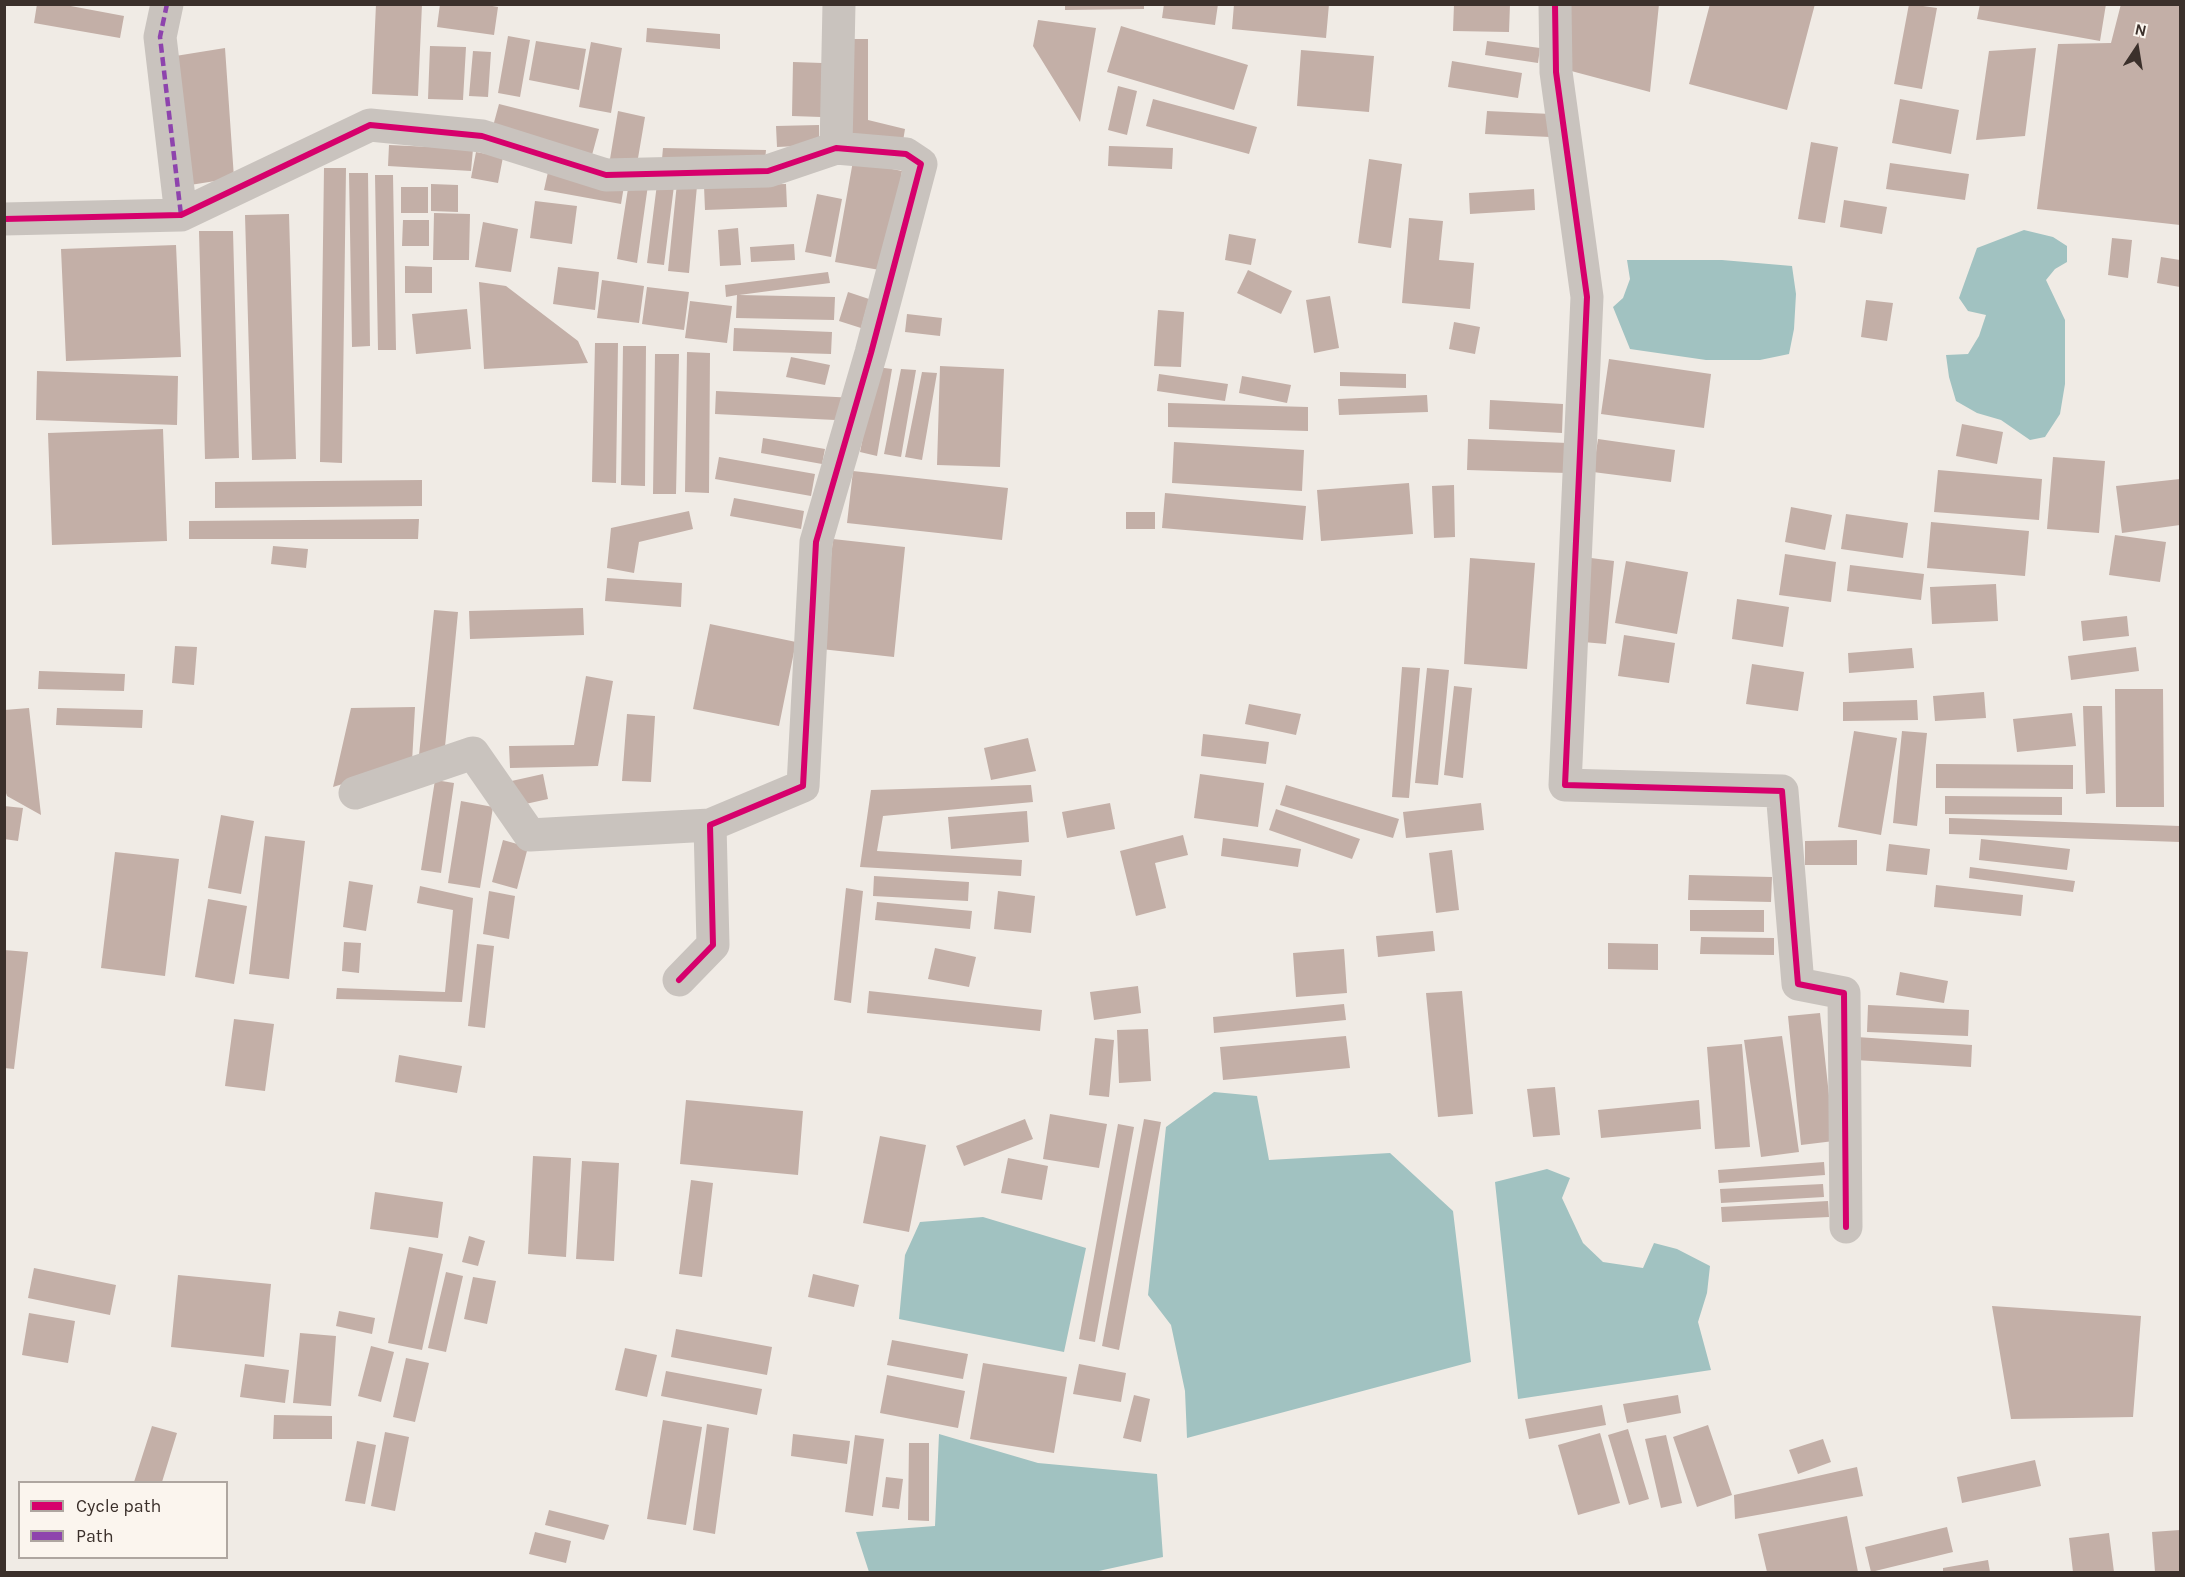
<!DOCTYPE html>
<style>
body{margin:0}
#map{position:relative;width:2185px;height:1577px;overflow:hidden;background:#f0ebe5;font-family:Karla,sans-serif}
canvas{display:block}
.frame{position:absolute;inset:0;border:6px solid #3b302b;pointer-events:none}
.legend{position:absolute;left:18px;top:1481px;width:210px;height:78px;box-sizing:border-box;background:#fbf5ee;border:2px solid #aea6a0;margin:0;padding:8px 10px;list-style:none;font-size:18px;color:#3b302b}
.legend li{display:flex;align-items:center;gap:12px;height:30px}
.legend b{width:30px;border:2px solid #aea6a0}
.north{position:absolute;left:2107px;top:18px;width:60px;height:60px;-webkit-text-stroke:4px #fbf5ee;paint-order:stroke;rotate:12deg;font-size:16px;font-weight:700;line-height:24px;text-align:center;color:#3b302b}
.north::after{content:'';display:block;margin:auto;width:21px;height:27px;background:#3b302b;clip-path:polygon(50% 0,100% 100%,50% 72%,0 100%)}
</style>
<div id="map">
<canvas width="2185" height="1577"></canvas>
<div class="frame"></div>
<ul class="legend">
<li><b style="height:8px;background:#d6006c"></b>Cycle path</li>
<li><b style="height:8px;background:#8e44ad"></b>Path</li>
</ul>
<div class="north">N</div>
</div>
<script>
const ctx = document.querySelector('canvas').getContext('2d');
ctx.lineJoin = 'round';
function fillPath(path, color) { ctx.fillStyle = color; ctx.fill(path, 'evenodd'); }
const toPath = rows => new Path2D(rows.map(r => 'M' + r).join(''));
function strokePath(path, color, width, dash) { ctx.strokeStyle = color; ctx.lineWidth = width; ctx.lineCap = dash ? 'butt' : 'round'; ctx.setLineDash(dash || []); ctx.stroke(path); }
fillPath(toPath([
 [2024,230,2053,237,2067,246,2067,262,2055,269,2046,280,2065,320,2065,384,2060,414,2045,437,2030,440,2001,420,1977,413,1956,401,1949,377,1946,355,1968,354,1979,336,1986,315,1968,311,1959,298,1977,248],
 [1627,260,1722,260,1792,266,1796,294,1794,329,1789,354,1760,360,1706,360,1630,349,1613,307,1623,298,1630,279],
 [1214,1092,1257,1096,1269,1160,1390,1153,1453,1211,1471,1362,1187,1438,1185,1391,1171,1325,1148,1295,1166,1127],
 [1547,1169,1570,1178,1562,1198,1583,1243,1603,1262,1643,1268,1654,1243,1677,1249,1710,1266,1707,1293,1698,1322,1711,1370,1518,1399,1495,1182],
 [983,1217,1086,1248,1064,1352,899,1319,905,1255,920,1222],
 [939,1434,1038,1463,1157,1474,1163,1557,1094,1572,869,1572,856,1532,935,1526]
]), '#a1c2c1');
fillPath(toPath([
 [37,4,60,4,124,16,120,38,34,23],
 [376,4,422,4,418,96,372,94],
 [440,4,481,4,498,7,494,35,437,27],
 [1065,4,1144,4,1144,9,1065,10],
 [1164,4,1218,4,1215,25,1162,18],
 [1234,4,1329,4,1326,38,1232,29],
 [1454,4,1510,4,1509,32,1453,31],
 [1545,4,1659,4,1650,92,1545,64],
 [1710,4,1815,4,1787,110,1689,84],
 [1909,4,1937,8,1922,89,1894,84],
 [1980,4,2106,4,2100,41,1977,19],
 [2121,4,2180,4,2180,225,2037,209,2058,44,2111,43],
 [1038,20,1096,28,1080,122,1033,46],
 [1121,26,1248,65,1234,110,1107,72],
 [647,28,720,34,720,49,646,42],
 [508,36,530,40,520,97,498,93],
 [847,39,868,39,868,120,905,129,903,141,847,134],
 [536,41,586,49,579,90,529,80],
 [1487,41,1540,48,1538,63,1485,55],
 [591,42,622,48,611,113,579,107],
 [430,46,466,47,463,100,428,99],
 [225,48,234,178,184,186,163,58],
 [2036,48,2025,136,1976,140,1989,51],
 [1301,50,1374,56,1369,112,1297,106],
 [473,51,491,52,488,97,469,96],
 [1452,61,1522,73,1518,98,1448,87],
 [793,62,822,63,821,117,792,116],
 [1118,86,1137,91,1127,135,1108,130],
 [1153,99,1257,127,1249,154,1146,126],
 [1900,99,1959,110,1951,154,1892,143],
 [499,104,599,129,592,155,492,130],
 [618,111,645,117,637,164,610,159],
 [1487,111,1551,114,1550,137,1485,134],
 [819,125,819,145,777,147,776,126],
 [1811,142,1838,147,1825,223,1798,219],
 [389,145,473,149,471,171,388,166],
 [1109,146,1173,148,1172,169,1108,166],
 [663,148,766,150,765,161,662,159],
 [476,152,503,157,498,183,471,178],
 [1369,159,1402,164,1391,248,1358,243],
 [853,161,902,171,885,271,835,262],
 [1890,163,1969,174,1965,200,1886,189],
 [324,168,346,168,342,463,320,462],
 [548,172,624,186,621,204,544,190],
 [349,173,368,173,370,346,352,347],
 [375,175,393,175,396,350,378,350],
 [629,182,648,185,637,263,617,259],
 [677,183,697,186,689,273,668,271],
 [431,184,458,185,458,212,431,211],
 [657,184,674,186,664,265,647,263],
 [786,184,787,207,705,210,704,186],
 [401,187,428,187,428,213,401,213],
 [1534,189,1535,210,1470,214,1469,193],
 [817,194,842,199,831,257,805,252],
 [1844,200,1887,207,1882,234,1840,227],
 [535,201,577,206,572,244,530,238],
 [434,213,470,214,469,260,433,260],
 [289,214,296,459,252,460,245,215],
 [1409,218,1443,221,1439,260,1474,263,1470,309,1402,303],
 [403,220,429,220,429,246,402,246],
 [483,222,518,229,511,272,475,267],
 [738,228,741,265,720,266,718,230],
 [199,231,233,231,239,458,205,459],
 [1229,234,1256,239,1251,265,1225,260],
 [2112,238,2132,240,2128,278,2108,275],
 [794,244,795,260,751,262,750,247],
 [176,245,181,357,66,361,61,249],
 [2161,257,2180,260,2180,287,2157,283],
 [405,266,432,267,432,293,405,293],
 [558,267,599,272,595,310,553,304],
 [1248,270,1292,291,1281,314,1237,293],
 [828,272,830,283,739,295,835,297,834,320,736,318,737,295,726,297,725,285],
 [602,280,644,286,639,323,597,318],
 [479,282,506,286,578,341,588,363,484,369],
 [647,287,689,292,684,330,642,324],
 [848,292,869,299,861,328,839,321],
 [1330,296,1339,348,1314,353,1306,300],
 [1866,300,1893,303,1887,341,1861,337],
 [690,301,732,306,727,343,685,338],
 [467,309,471,349,416,354,412,314],
 [1158,310,1184,312,1181,367,1154,366],
 [907,314,942,318,940,336,905,332],
 [1454,322,1480,327,1475,354,1449,349],
 [734,328,832,332,831,354,733,351],
 [595,343,618,343,616,483,592,482],
 [623,346,646,346,645,486,621,485],
 [687,352,710,353,709,493,685,492],
 [655,354,679,354,676,494,653,494],
 [791,357,830,365,825,385,786,377],
 [1609,359,1711,374,1704,428,1601,414],
 [940,366,1004,369,1000,467,937,465],
 [877,367,892,369,877,456,860,452],
 [901,369,916,370,901,457,884,454],
 [37,371,178,376,177,425,36,420],
 [922,372,937,373,922,460,905,457],
 [1340,372,1406,374,1406,388,1340,386],
 [1159,374,1228,384,1225,401,1157,391],
 [1242,376,1291,385,1287,403,1239,393],
 [716,391,856,398,855,421,715,414],
 [1427,395,1428,412,1339,415,1338,399],
 [1490,400,1563,404,1562,433,1489,429],
 [1168,403,1308,407,1308,431,1168,427],
 [1962,424,2003,432,1997,464,1956,456],
 [163,429,167,541,52,545,48,433],
 [763,438,825,449,822,464,761,453],
 [1468,439,1568,443,1567,473,1467,470],
 [1598,439,1675,450,1671,482,1593,472],
 [1174,442,1304,450,1302,491,1172,483],
 [719,457,815,474,811,496,715,479],
 [2053,457,2105,461,2099,533,2047,529],
 [1938,470,2042,479,2039,520,1934,512],
 [853,471,1008,488,1002,540,847,523],
 [2180,479,2180,525,2122,533,2116,486],
 [422,480,422,506,215,508,215,482],
 [1409,483,1413,534,1321,541,1317,490],
 [1454,485,1455,537,1434,538,1432,486],
 [1165,493,1306,506,1303,540,1162,528],
 [734,498,804,511,801,529,730,516],
 [1791,507,1832,515,1825,550,1785,542],
 [689,511,693,529,639,542,634,573,607,568,611,528],
 [1126,512,1155,512,1155,529,1126,529],
 [1846,514,1908,523,1903,558,1841,549],
 [419,519,418,539,189,539,189,521],
 [1931,522,2029,531,2025,576,1927,568],
 [2115,535,2166,542,2160,582,2109,575],
 [833,539,905,547,894,657,821,649],
 [273,546,308,549,306,568,271,564],
 [1785,554,1836,562,1831,602,1779,595],
 [1470,558,1535,563,1527,669,1464,664],
 [1591,558,1614,561,1606,644,1583,642],
 [1626,561,1688,572,1677,634,1615,623],
 [1850,565,1924,574,1921,600,1847,591],
 [607,578,682,583,681,607,605,601],
 [1996,584,1998,621,1932,624,1930,587],
 [1737,599,1789,607,1783,647,1732,639],
 [583,608,584,635,470,639,469,611],
 [434,610,458,612,444,757,419,755],
 [2127,616,2129,636,2083,641,2081,621],
 [710,624,796,642,779,726,693,709],
 [1624,635,1675,643,1669,683,1618,676],
 [175,646,197,647,194,685,172,683],
 [2136,647,2139,671,2071,680,2068,656],
 [1912,648,1914,668,1849,673,1848,653],
 [1752,664,1804,672,1798,711,1746,704],
 [1402,667,1420,668,1409,798,1392,797],
 [1427,668,1449,670,1438,785,1415,783],
 [39,671,125,674,124,691,38,689],
 [586,676,613,681,598,766,510,768,509,746,574,745],
 [1454,686,1472,688,1463,778,1444,775],
 [2115,689,2163,689,2164,807,2116,807],
 [1984,692,1986,718,1935,721,1933,696],
 [1917,700,1918,720,1843,721,1843,702],
 [1249,704,1301,714,1296,735,1245,724],
 [2083,706,2102,706,2105,793,2086,794],
 [415,707,412,762,333,787,351,708],
 [29,708,41,815,7,796,4,787,4,710],
 [57,708,143,710,142,728,56,725],
 [2072,713,2076,746,2017,752,2013,719],
 [627,714,655,716,651,782,622,781],
 [1854,731,1897,738,1881,835,1838,827],
 [1902,731,1927,733,1917,826,1893,823],
 [1203,734,1269,742,1266,764,1201,756],
 [1028,738,1036,771,991,780,984,748],
 [1936,764,2073,765,2073,789,1936,788],
 [543,774,548,799,512,807,507,782],
 [1200,774,1264,783,1258,827,1194,818],
 [435,780,454,783,441,873,421,870],
 [1031,785,1033,802,883,816,877,851,1022,860,1021,876,860,867,871,790],
 [1286,785,1399,819,1393,838,1280,805],
 [1945,796,2062,797,2062,815,1945,814],
 [461,801,493,807,480,888,448,883],
 [1110,803,1115,829,1067,838,1062,812],
 [1481,803,1484,830,1406,838,1403,812],
 [4,806,23,808,18,841,4,839],
 [1276,809,1360,839,1352,859,1269,830],
 [1027,811,1029,842,951,849,948,817],
 [221,815,254,821,241,894,208,888],
 [1949,818,2180,826,2180,842,1949,834],
 [1183,835,1188,855,1155,863,1166,908,1136,916,1120,851],
 [265,836,305,841,289,979,249,974],
 [1223,838,1301,849,1298,867,1221,856],
 [1981,839,2070,849,2067,870,1979,860],
 [503,840,528,847,517,889,492,882],
 [1857,840,1857,865,1805,865,1805,841],
 [1889,844,1930,849,1927,875,1886,871],
 [1452,850,1459,910,1436,913,1429,853],
 [115,852,179,859,165,976,101,968],
 [1970,867,2075,881,2073,892,1969,878],
 [1689,875,1772,877,1771,902,1688,900],
 [874,876,969,882,968,901,873,896],
 [349,881,373,885,366,931,343,927],
 [1936,885,2023,895,2021,916,1934,907],
 [420,886,473,898,462,1002,336,999,337,988,445,992,453,910,417,903],
 [846,888,863,891,851,1003,834,1000],
 [489,891,515,896,509,939,483,934],
 [998,891,1035,896,1031,933,994,929],
 [208,899,247,906,234,984,195,977],
 [877,902,972,911,970,929,875,920],
 [1690,910,1764,910,1764,932,1690,931],
 [1433,931,1435,951,1378,957,1376,936],
 [1701,937,1774,938,1774,955,1700,954],
 [344,942,361,943,359,973,342,971],
 [1608,943,1658,944,1658,970,1608,969],
 [477,944,494,946,485,1028,468,1026],
 [935,948,976,957,969,987,928,979],
 [1344,949,1347,993,1296,997,1293,953],
 [4,950,28,952,14,1069,4,1068],
 [1900,972,1948,981,1944,1003,1896,995],
 [1138,986,1141,1013,1094,1020,1090,992],
 [869,991,1042,1010,1040,1031,867,1013],
 [1462,991,1473,1114,1438,1117,1426,993],
 [1344,1004,1346,1020,1214,1033,1213,1017],
 [1868,1005,1969,1010,1968,1036,1867,1032],
 [1820,1013,1834,1141,1801,1145,1788,1016],
 [234,1019,274,1024,265,1091,225,1086],
 [1148,1029,1151,1081,1119,1083,1117,1030],
 [1346,1036,1350,1068,1223,1080,1220,1047],
 [1782,1036,1799,1152,1761,1157,1744,1040],
 [1857,1037,1972,1045,1971,1067,1855,1060],
 [1095,1038,1114,1040,1109,1097,1089,1095],
 [1742,1044,1750,1147,1715,1149,1707,1047],
 [399,1055,462,1066,457,1093,395,1082],
 [1555,1087,1560,1135,1533,1137,1527,1089],
 [686,1100,803,1111,798,1175,680,1164],
 [1699,1100,1701,1129,1601,1138,1598,1110],
 [1050,1114,1107,1124,1099,1168,1043,1159],
 [1025,1119,1033,1139,964,1166,956,1146],
 [1144,1119,1161,1122,1119,1350,1102,1346],
 [1118,1124,1134,1127,1095,1342,1079,1339],
 [880,1136,926,1145,909,1232,863,1223],
 [533,1156,571,1158,566,1257,528,1254],
 [1008,1158,1048,1166,1042,1200,1001,1193],
 [582,1161,619,1163,614,1261,576,1259],
 [1824,1162,1825,1175,1719,1183,1718,1170],
 [691,1180,713,1183,702,1277,679,1274],
 [1823,1184,1824,1197,1721,1203,1720,1189],
 [375,1192,443,1202,438,1238,370,1229],
 [1828,1201,1829,1217,1722,1222,1721,1207],
 [469,1236,485,1241,478,1266,462,1262],
 [409,1247,443,1254,422,1350,388,1343],
 [34,1268,116,1285,110,1315,28,1298],
 [446,1272,463,1276,446,1352,428,1348],
 [813,1274,859,1285,854,1307,808,1297],
 [178,1275,271,1284,264,1357,171,1347],
 [473,1277,496,1281,487,1324,464,1319],
 [1992,1306,2141,1316,2133,1417,2011,1419],
 [339,1311,375,1318,372,1334,336,1326],
 [29,1313,75,1321,68,1363,22,1355],
 [676,1329,772,1347,767,1375,671,1357],
 [300,1333,336,1336,331,1406,293,1403],
 [892,1340,968,1354,963,1379,887,1365],
 [371,1346,394,1352,381,1402,358,1396],
 [625,1348,657,1355,647,1397,615,1390],
 [406,1358,429,1363,415,1422,393,1417],
 [983,1363,1067,1377,1054,1453,970,1439],
 [245,1364,289,1370,285,1403,240,1397],
 [1079,1364,1126,1373,1121,1402,1073,1394],
 [666,1371,762,1389,757,1415,661,1396],
 [887,1375,965,1391,958,1428,880,1413],
 [1134,1395,1150,1399,1141,1442,1123,1438],
 [1678,1395,1681,1413,1627,1423,1623,1404],
 [1602,1405,1606,1425,1529,1439,1525,1419],
 [274,1415,332,1416,332,1439,273,1439],
 [663,1420,702,1427,686,1525,647,1519],
 [707,1424,729,1428,715,1534,693,1530],
 [1708,1425,1732,1495,1697,1507,1673,1437],
 [152,1426,177,1433,162,1482,134,1482],
 [1628,1429,1649,1499,1629,1505,1608,1435],
 [385,1432,409,1437,395,1511,371,1506],
 [1600,1433,1620,1503,1578,1515,1558,1445],
 [793,1434,850,1441,847,1464,791,1456],
 [855,1435,884,1439,873,1516,845,1512],
 [1666,1435,1682,1503,1661,1508,1645,1439],
 [1823,1439,1831,1462,1798,1474,1789,1450],
 [357,1441,376,1445,365,1504,345,1501],
 [909,1443,929,1443,929,1521,908,1520],
 [2035,1460,2041,1486,1962,1503,1957,1477],
 [1857,1467,1863,1496,1735,1519,1734,1495],
 [886,1477,903,1479,899,1509,882,1507],
 [549,1510,609,1525,604,1540,545,1525],
 [1847,1516,1858,1572,1767,1572,1758,1534],
 [1947,1527,1953,1552,1871,1572,1865,1547],
 [2180,1530,2180,1572,2155,1572,2152,1532],
 [535,1532,571,1541,566,1563,529,1554],
 [2109,1533,2114,1572,2073,1572,2069,1538],
 [1988,1560,1990,1572,1943,1572,1943,1568]
]), '#c3afa7');
strokePath(toPath([
 [167,4,160,37,181,215],
 [1555,4,1556,72,1587,297,1565,785,1782,791,1798,984,1844,993,1846,1227],
 [836,148,839,4],
 [4,219,181,215,370,125,482,136,606,175,768,171,836,148,906,154,921,164,871,353,816,542,803,786,710,825,713,945,679,980],
 [355,793,473,753,530,835,710,825]
]), '#c9c3be', 33);
strokePath(toPath([
 [167,4,160,37,181,215]
]), '#8e44ad', 4.5, [9, 4.5]);
strokePath(toPath([
 [1555,4,1556,72,1587,297,1565,785,1782,791,1798,984,1844,993,1846,1227],
 [4,219,181,215,370,125,482,136,606,175,768,171,836,148,906,154,921,164,871,353,816,542,803,786,710,825,713,945,679,980]
]), '#d6006c', 6);
</script>
